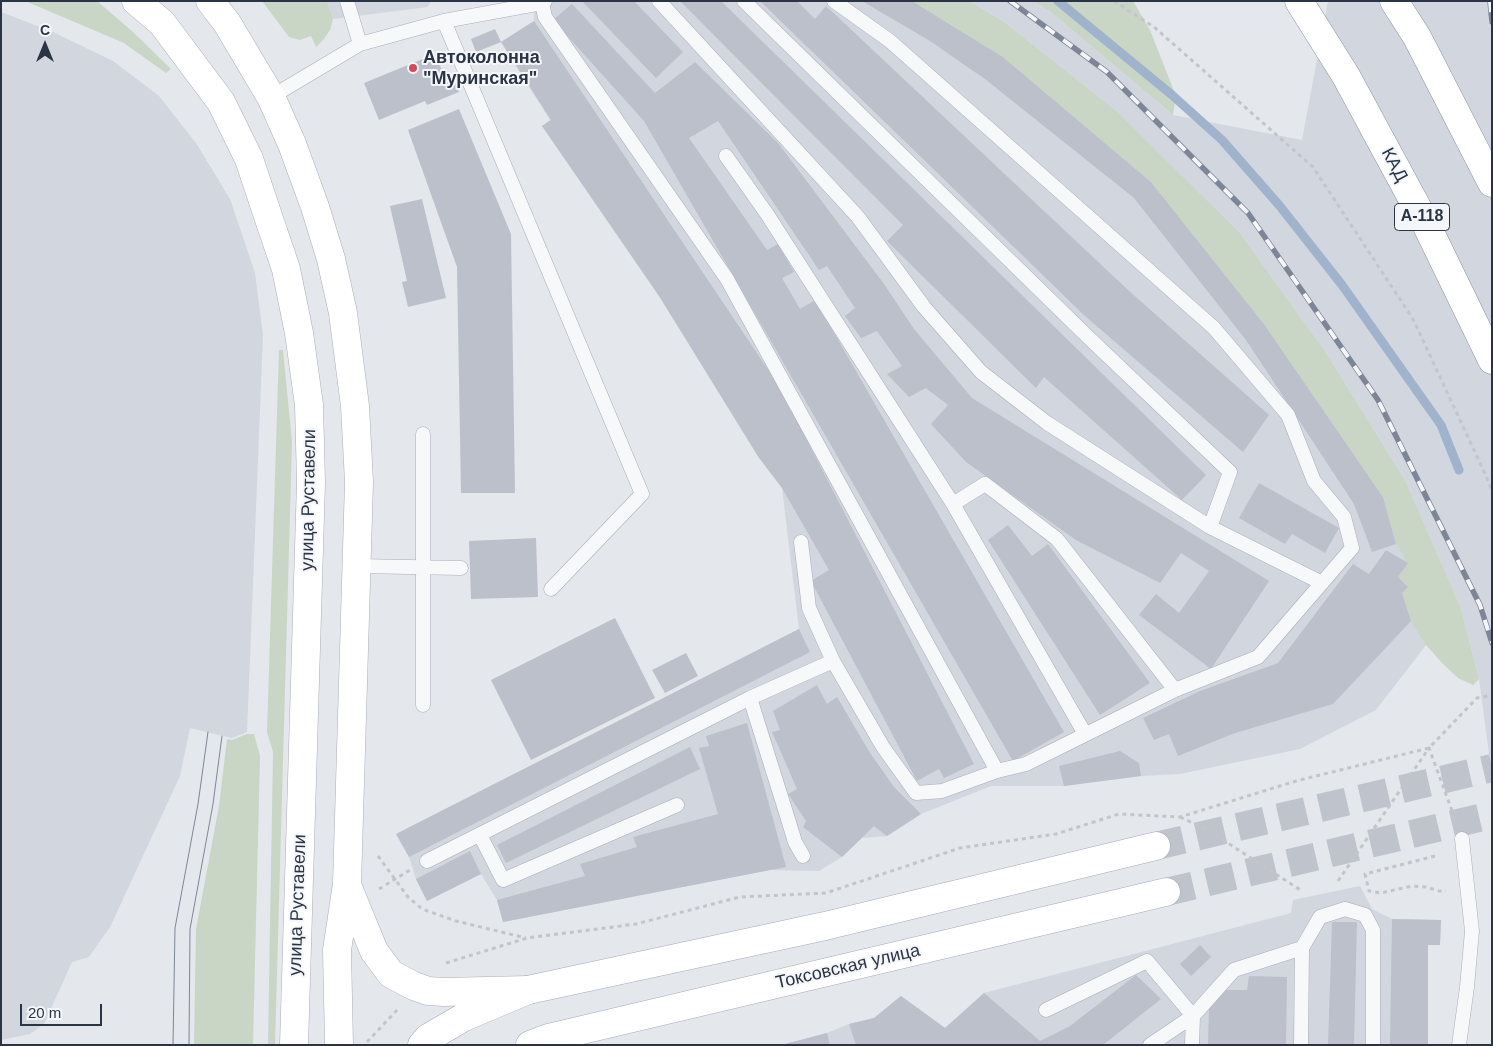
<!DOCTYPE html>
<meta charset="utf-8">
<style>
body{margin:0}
#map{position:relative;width:1493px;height:1046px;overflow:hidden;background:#e4e7ec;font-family:Arial,sans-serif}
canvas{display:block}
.frame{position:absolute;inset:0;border:2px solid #2b3445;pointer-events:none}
.north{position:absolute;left:20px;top:20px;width:50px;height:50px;-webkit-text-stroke:4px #f4f6f9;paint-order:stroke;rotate:0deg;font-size:14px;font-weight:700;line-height:20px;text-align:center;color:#2b3445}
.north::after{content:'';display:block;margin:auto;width:18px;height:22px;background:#2b3445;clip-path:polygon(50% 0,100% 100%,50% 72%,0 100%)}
.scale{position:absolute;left:20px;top:1004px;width:82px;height:22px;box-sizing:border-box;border:2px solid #2b3445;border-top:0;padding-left:6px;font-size:15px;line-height:18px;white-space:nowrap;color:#2b3445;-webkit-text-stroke:4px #f4f6f9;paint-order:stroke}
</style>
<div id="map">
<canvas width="1493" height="1046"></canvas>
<div class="frame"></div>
<div class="north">С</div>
<div class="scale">20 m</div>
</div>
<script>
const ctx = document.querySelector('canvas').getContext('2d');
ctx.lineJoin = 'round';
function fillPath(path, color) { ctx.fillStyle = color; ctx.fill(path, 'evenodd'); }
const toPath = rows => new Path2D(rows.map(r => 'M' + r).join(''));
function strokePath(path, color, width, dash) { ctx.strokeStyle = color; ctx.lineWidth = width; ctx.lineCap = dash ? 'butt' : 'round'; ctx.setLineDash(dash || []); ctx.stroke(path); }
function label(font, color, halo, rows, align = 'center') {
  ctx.font = font + ' Arial,sans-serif'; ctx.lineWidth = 4; ctx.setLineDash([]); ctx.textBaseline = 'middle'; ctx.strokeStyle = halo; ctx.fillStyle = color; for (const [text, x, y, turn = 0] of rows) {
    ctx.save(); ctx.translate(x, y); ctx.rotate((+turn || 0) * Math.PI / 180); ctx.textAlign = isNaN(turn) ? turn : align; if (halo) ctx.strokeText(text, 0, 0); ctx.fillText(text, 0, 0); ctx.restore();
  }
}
fillPath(toPath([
 [327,1,431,1,428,7,333,19],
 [534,1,912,1,1003,57,1151,182,1264,324,1383,497,1396,544,1408,563,1408,587,1402,593,1426,645,1376,710,1300,749,1180,774,1141,776,1064,786,991,786,921,814,887,836,862,838,842,857,819,871,769,870,503,922,497,900,481,874,427,901,416,879,409,857,396,834,799,629,782,488,659,296,542,126,550,120,501,42,534,21],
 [969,1,1033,1,1052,13,1173,115,1302,140,1328,1,1492,1,1492,776,1479,679,1461,608,1405,480,1325,351,1240,233,1118,112,1003,21],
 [1,12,53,32,113,61,159,96,196,143,230,199,255,273,263,335,247,732,232,738,190,728,180,776,110,927,89,957,72,962,44,1024,30,1034,1,1040],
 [1360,886,1372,909,1392,919,1441,920,1440,945,1428,945,1428,1045,783,1045,827,1033,849,1024,874,1018,901,996,945,1028,984,993,1291,913,1293,900]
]), '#d2d6de');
fillPath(toPath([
 [25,1,97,1,132,31,171,69,166,73,124,43],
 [262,1,327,1,333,19,330,30,324,39,316,47,311,36,300,40,289,37],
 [912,1,969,1,1003,21,1118,112,1240,233,1325,351,1405,480,1461,608,1479,679,1473,685,1458,678,1442,663,1426,645,1411,621,1402,593,1408,586,1398,577,1407,563,1396,544,1383,497,1264,324,1151,182,1003,57],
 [1033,1,1133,1,1150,30,1176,96,1173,115,1052,13],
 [279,350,283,350,292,442,275,1044,268,1044,273,752,267,732],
 [247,734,254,734,260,756,253,1045,194,1045,196,929,219,806,227,739,232,740]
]), '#c9d6c5');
strokePath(toPath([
 [1058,1,1172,95,1222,140,1279,205,1342,285,1441,425,1459,470]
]), '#9fb4cc', 9);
fillPath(toPath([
 [582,1,634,1,683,52,656,78],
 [680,1,721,1,1206,475,1182,500,1044,377,1036,388,887,241,903,225],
 [760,1,797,1,815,19,826,6,1128,290,1269,415,1243,452,1085,316],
 [862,1,912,1,1003,57,1151,182,1264,324,1383,497,1396,544,1372,552,1354,504,1246,340,1134,198,985,79,930,41],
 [572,4,655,93,695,62,778,143,884,284,914,329,972,398,1269,581,1211,669,1139,615,1156,594,1179,613,1209,571,1181,553,1160,583,1076,540,966,462,931,424,948,405,926,388,909,397,887,374,902,366,877,331,861,338,845,316,855,308,827,266,819,270,718,121,689,138,767,250,778,244,794,272,782,278,800,309,815,300,1064,732,1013,761,644,121,553,20],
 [534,21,779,386,974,764,944,778,939,769,917,781,811,581,829,570,782,488,759,458,659,296,542,126,551,120,501,42,476,52,471,39,495,29,501,42],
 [435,54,447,82,454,80,459,92,427,105,425,101,379,120,364,83],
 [459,109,511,234,515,493,461,493,457,267,408,130],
 [422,199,446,298,408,307,402,282,407,281,390,206],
 [1259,483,1339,528,1325,553,1292,534,1285,544,1239,518],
 [1008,525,1032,556,1048,544,1150,683,1100,715,988,540],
 [536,538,538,597,471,599,469,541],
 [1386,550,1408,563,1398,577,1408,587,1402,593,1411,621,1333,704,1232,734,1178,756,1169,734,1154,740,1143,718,1200,691,1278,663,1353,564,1369,574],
 [615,618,655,698,531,760,491,680],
 [799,629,810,652,409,857,396,834],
 [686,653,698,676,665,693,652,670],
 [817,685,827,704,837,697,870,753,894,787,921,814,887,836,874,826,842,857,803,827,806,821,788,794,797,789,772,732,780,730,773,711],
 [747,723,786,867,503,922,497,900,585,876,580,864,637,847,633,837,718,814,699,748,709,746,706,736],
 [690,747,700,769,506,863,497,845],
 [1120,751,1139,763,1141,776,1064,786,1059,766],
 [470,851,481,874,427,901,416,879],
 [1392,919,1441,920,1440,945,1428,945,1428,1045,1390,1045],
 [1332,922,1357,922,1354,1045,1328,1045],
 [1200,945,1211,957,1191,976,1180,964],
 [1136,975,1161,999,1103,1045,856,1045,849,1024,874,1018,901,996,945,1028,984,993,1040,1041,1070,1026],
 [1249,976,1287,977,1286,1045,1208,1045,1209,1008,1226,990,1247,990],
 [827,1033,830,1045,785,1045,785,1044]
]), '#bbc0ca');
strokePath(toPath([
 [1156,846,1492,768],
 [1166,892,1492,815]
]), '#bfc3cb', 28, [28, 14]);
const lane = toPath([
 [347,1,360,44],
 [659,1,858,217,924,307,981,372,1047,423,1210,527,1322,583],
 [744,1,1088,337,1230,472,1210,527],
 [542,3,545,17,727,279,997,771],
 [444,21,642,494,551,589],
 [271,97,360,44,444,21,542,3,545,1],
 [726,156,767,214,953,504,1085,734],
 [953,504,985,484,1057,539,1175,690],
 [801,542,809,608,833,661],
 [357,566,461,568],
 [750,698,788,819,795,842,803,856],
 [423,705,423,434],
 [480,835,503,880,677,805],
 [427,861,750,698,833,661,883,747,916,793,942,791,997,771,1026,764,1175,690,1258,657,1352,548,1344,517,1314,481,1288,415,1214,328,890,41,834,1],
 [1046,1010,1147,961,1193,1016,1192,1045],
 [1150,1045,1193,1016,1234,970,1302,948,1320,917,1345,909,1365,915,1373,930,1373,1045],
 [1301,1045,1302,948],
 [1459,1045,1467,987,1472,931,1462,839]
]);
const secondary = toPath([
 [136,1,162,23,221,102,249,159,269,219,286,269,299,333,309,405,311,482,294,1045],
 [210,1,227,23,271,97,292,144,315,207,331,259,343,313,355,406,359,482,347,884,337,950,339,1045],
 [347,885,374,951,391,974,414,986,428,991,444,992,528,990]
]);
const primary = toPath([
 [422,1045,428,1038,464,1017,528,990,825,926,1156,846],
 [530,1045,548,1038,1166,892]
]);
const highway = toPath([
 [1299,1,1346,76,1426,224,1492,360],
 [1394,1,1417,37,1492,183]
]);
strokePath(lane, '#a9aeb7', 15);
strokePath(secondary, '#a9aeb7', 29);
strokePath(primary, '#a3abb8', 29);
strokePath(highway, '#8b94a3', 29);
strokePath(toPath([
 [1114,1,1154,27,1313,167,1413,319,1487,478,1492,491],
 [1180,817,1206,829,1302,891],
 [378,856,408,897,422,909,456,921,526,938],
 [1435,856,1365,874,1369,891,1381,893,1412,886,1426,887,1439,891,1446,891],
 [1338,881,1429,748,1455,819],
 [379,889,410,870],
 [446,963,527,938,636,924,740,897,826,893,960,848,1056,834,1119,814,1180,817,1296,781,1429,748,1477,698,1492,695],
 [367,1042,398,1009]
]), '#c2c5cb', 3, [4, 4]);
strokePath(lane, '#f7f8fa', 14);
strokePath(secondary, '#fff', 28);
strokePath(primary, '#fff', 28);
strokePath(highway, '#fff', 28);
strokePath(toPath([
 [173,1045,175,928,198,804,208,732],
 [189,1045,190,929,213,804,222,736]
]), '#7d8696', 1);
const rail = toPath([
 [1010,1,1107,72,1248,213,1378,400,1480,605,1492,643],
 [1490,1,1492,22]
]);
strokePath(rail, '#7d8696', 5.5);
strokePath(rail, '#f4f6f9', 4, [11]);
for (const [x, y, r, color] of [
 [413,68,5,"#d1495b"]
]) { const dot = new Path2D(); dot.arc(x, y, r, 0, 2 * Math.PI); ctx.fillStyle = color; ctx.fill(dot); strokePath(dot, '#f4f6f9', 2); }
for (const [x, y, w] of [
 [1422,217,55]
]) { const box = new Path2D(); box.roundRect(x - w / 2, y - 13.5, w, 27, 4); ctx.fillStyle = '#f4f6f9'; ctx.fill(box); strokePath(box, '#2b3445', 1); }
label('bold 16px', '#2b3445', null, [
 ["А-118",1422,217]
]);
label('bold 18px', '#2b3445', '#f4f6f9', [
 ["Автоколонна",423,58],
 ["\"Муринская\"",423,79]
], 'left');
label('18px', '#2b3445', '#f4f6f9', [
 ["КАД",1394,165,62],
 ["улица Руставели",309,500,-89],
 ["улица Руставели",298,905,-88],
 ["Токсовская улица",848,967,-13]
]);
</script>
